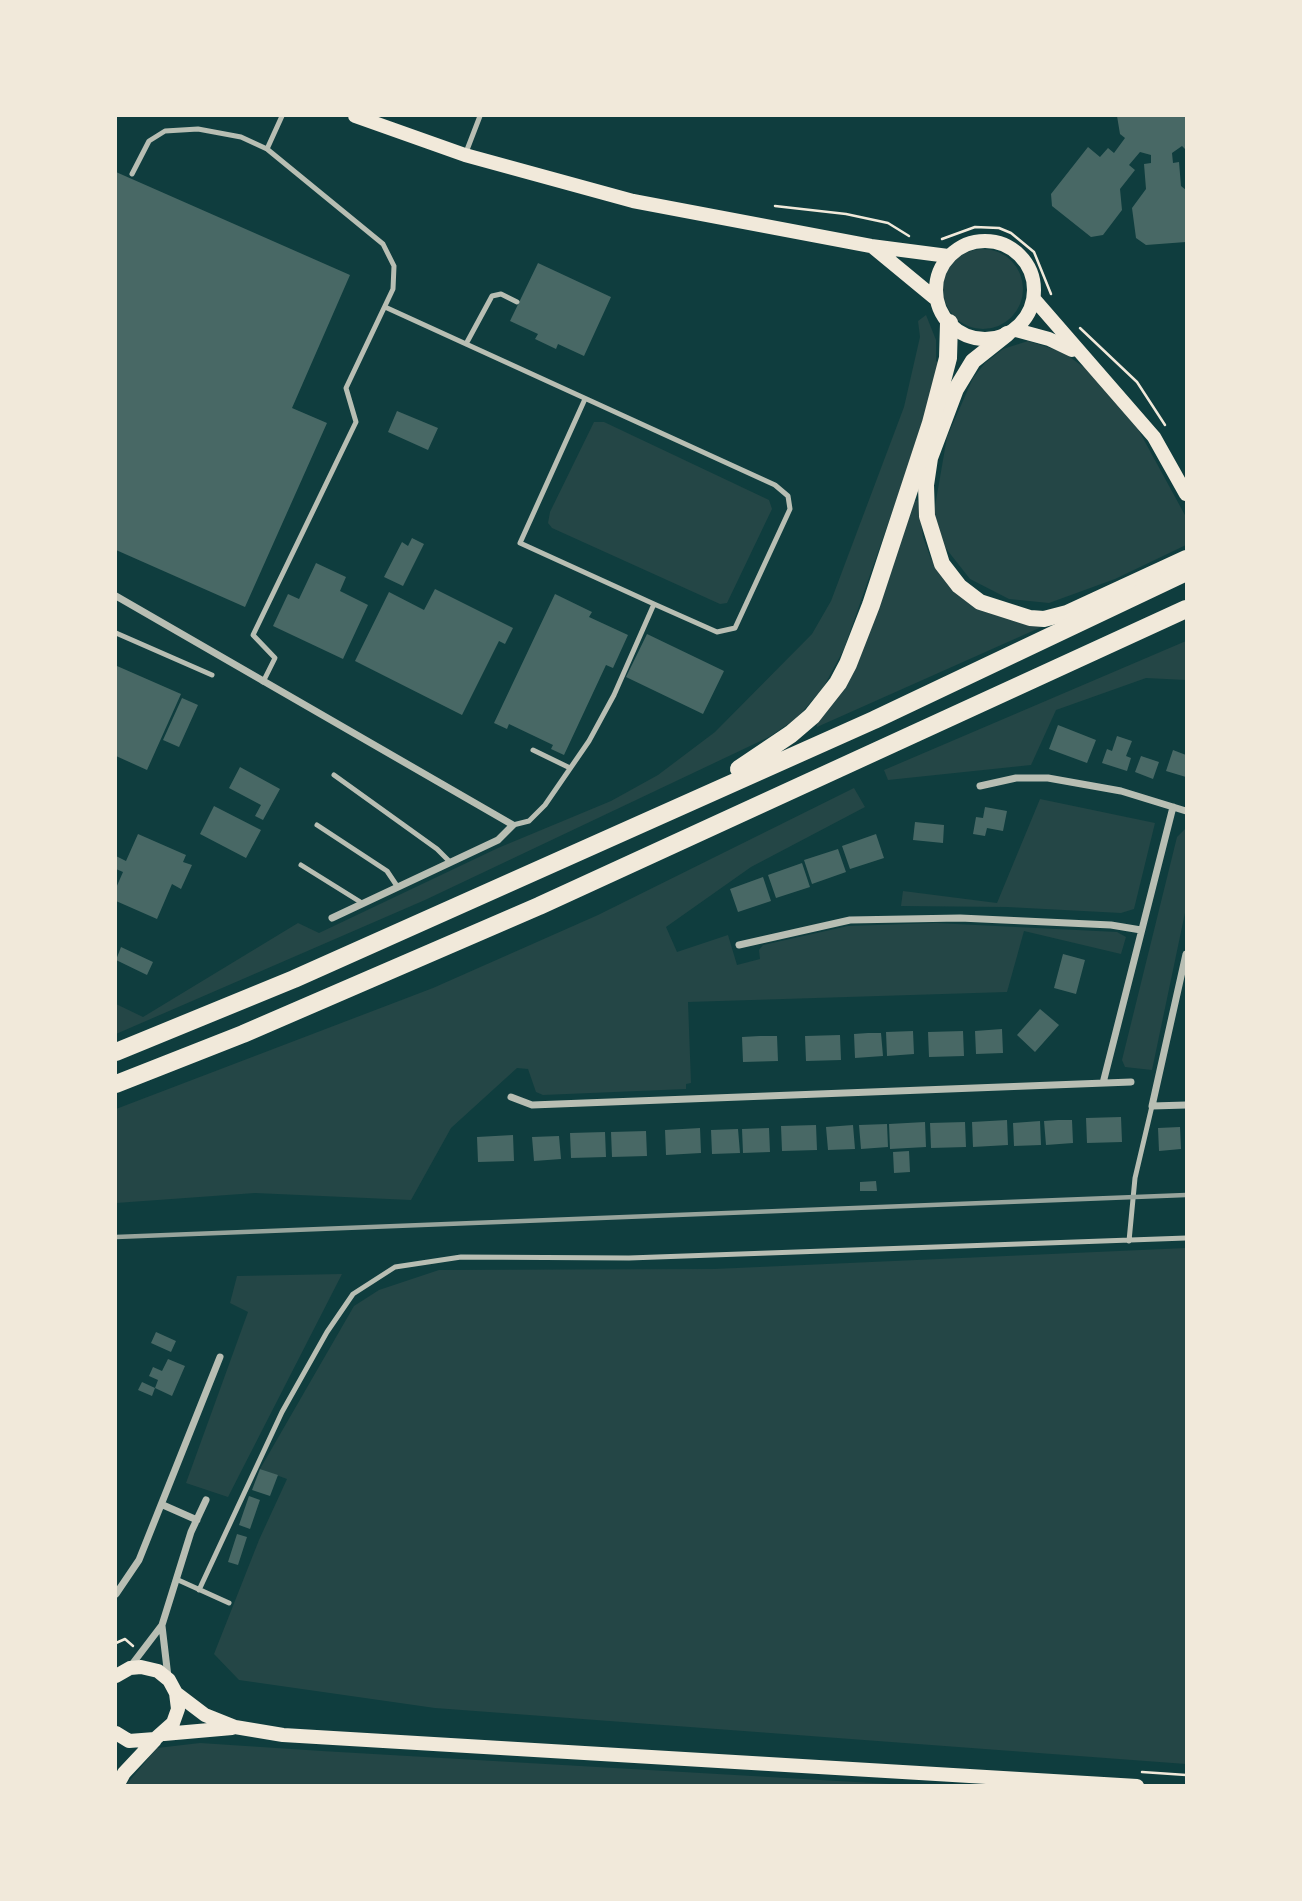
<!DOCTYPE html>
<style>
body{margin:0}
#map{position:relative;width:1302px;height:1901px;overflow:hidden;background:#0f3d3e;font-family:"Playfair Display",serif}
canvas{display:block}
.frame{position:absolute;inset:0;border:117px solid #f1e9da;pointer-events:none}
</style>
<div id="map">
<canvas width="1302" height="1901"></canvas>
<div class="frame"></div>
</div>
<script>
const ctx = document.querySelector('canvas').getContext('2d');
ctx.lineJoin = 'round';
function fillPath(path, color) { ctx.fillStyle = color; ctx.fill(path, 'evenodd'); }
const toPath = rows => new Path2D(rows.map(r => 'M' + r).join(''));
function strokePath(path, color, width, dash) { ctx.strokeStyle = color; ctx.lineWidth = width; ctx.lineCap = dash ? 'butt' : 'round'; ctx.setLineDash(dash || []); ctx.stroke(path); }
fillPath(toPath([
 '943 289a40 40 0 1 1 80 0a40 40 0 1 1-80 0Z',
 [926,315,936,340,936,361,939,363,936,387,844,649,823,688,797,718,769,737,425,900,116,1034,116,1004,143,1017,298,923,319,933,498,848,611,801,658,775,715,732,812,634,831,601,904,407,920,337,918,321],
 [1028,341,1063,352,1086,369,1138,429,1186,517,1186,545,1115,579,1049,603,1009,599,970,579,944,546,934,512,947,437,973,378,985,363,1003,349],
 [594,422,604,422,769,500,772,509,727,603,720,604,552,528,548,523,550,512],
 [918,500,923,537,931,559,958,592,1046,625,817,727,816,722,912,502],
 [1186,641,1186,680,1146,678,1056,710,1031,765,888,780,884,770],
 [854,788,865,807,751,867,666,927,677,952,728,935,737,965,760,959,759,950,763,945,821,932,848,926,936,923,1117,932,1126,937,1121,954,1024,931,1007,992,688,1002,691,1083,686,1084,686,1089,543,1095,536,1092,528,1069,517,1068,451,1128,411,1200,255,1193,116,1203,116,1109,433,988,598,915],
 [1040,799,1155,823,1134,909,1121,913,1007,907,901,906,903,891,997,903],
 [1186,828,1186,908,1152,1070,1125,1067,1122,1060,1177,837],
 [1186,1248,1186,1764,435,1708,239,1680,214,1654,259,1540,287,1479,260,1469,354,1306,379,1290,439,1270,714,1269],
 [342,1274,228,1497,186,1483,248,1312,230,1303,237,1276],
 [200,1743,322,1751,907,1785,125,1786,157,1748]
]), '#244646');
fillPath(toPath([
 [1117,116,1186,116,1186,150,1182,146,1172,153,1173,163,1179,162,1181,186,1186,190,1186,242,1146,245,1136,238,1132,208,1146,189,1144,164,1151,163,1151,155,1140,152,1129,165,1135,170,1120,189,1122,210,1103,235,1091,237,1052,206,1051,194,1088,147,1100,157,1108,148,1114,153,1125,138,1120,134],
 [116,172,350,275,292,408,327,423,245,607,116,550],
 [538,263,611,297,584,356,558,344,556,349,535,339,538,334,510,321],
 [397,411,438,428,428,450,388,432],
 [412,538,424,544,403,586,384,577,402,542,408,546],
 [316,563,346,577,340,591,368,605,343,659,273,626,288,594,299,599],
 [435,589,513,628,505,644,499,641,462,715,355,661,389,592,424,610],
 [555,594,592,612,589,617,628,635,613,668,606,665,564,755,551,749,553,745,509,724,507,729,494,723],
 [647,634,724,671,703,714,626,677],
 [117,666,181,694,147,770,116,756],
 [182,698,198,705,179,747,163,740],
 [1058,725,1096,740,1087,763,1049,749],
 [1117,736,1132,741,1126,756,1131,758,1127,771,1102,763,1107,749,1112,751],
 [1173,750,1186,755,1186,777,1166,771],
 [1141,756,1159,762,1153,779,1135,772],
 [240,767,280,789,263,820,255,816,261,805,229,788],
 [214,806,261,830,246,858,200,834],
 [985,807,1007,811,1003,831,987,828,985,836,973,834,976,817,983,818],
 [915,822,944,825,943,843,913,840],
 [138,834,186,855,183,862,192,865,181,889,172,884,157,919,116,901,116,888,123,872,116,869,116,856,126,861],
 [876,834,884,858,850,869,842,846],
 [838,849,846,872,812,884,804,860],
 [802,863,810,887,776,898,768,875],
 [763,877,771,901,738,912,730,889],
 [121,947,153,962,147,975,116,960],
 [1063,954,1085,960,1076,994,1054,988],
 [1040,1009,1059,1025,1035,1052,1017,1035],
 [1002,1029,1003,1053,976,1054,975,1031],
 [913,1031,914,1054,887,1056,886,1032],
 [963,1031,964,1056,929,1057,928,1032],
 [868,1033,881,1033,883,1056,855,1058,854,1034],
 [840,1035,841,1060,806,1061,805,1036],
 [760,1036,777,1036,778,1061,743,1062,742,1037],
 [1121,1117,1122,1142,1087,1143,1086,1118],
 [1007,1120,1008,1145,973,1147,972,1122],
 [1058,1120,1072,1120,1073,1143,1046,1145,1044,1121],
 [1040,1121,1041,1145,1014,1146,1013,1123],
 [925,1122,926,1147,890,1149,889,1124],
 [965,1122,966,1147,931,1148,930,1123],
 [887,1124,888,1147,861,1149,859,1125],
 [816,1125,817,1150,782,1151,781,1126],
 [853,1125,855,1149,828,1150,826,1127],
 [1180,1127,1181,1149,1159,1151,1158,1128],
 [700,1128,701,1153,666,1155,665,1130],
 [769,1128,770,1152,743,1153,742,1129],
 [738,1129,740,1153,712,1154,711,1130],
 [646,1131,647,1156,612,1157,611,1132],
 [605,1132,606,1157,571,1158,570,1133],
 [513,1135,514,1161,478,1162,477,1137],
 [559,1136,561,1159,534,1161,532,1137],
 [909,1151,910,1172,894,1173,893,1152],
 [876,1181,877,1191,860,1191,860,1182],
 [156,1332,176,1341,171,1352,151,1343],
 [168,1359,185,1366,172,1396,155,1388,158,1380,149,1376,153,1367,162,1371],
 [142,1382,155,1388,152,1396,138,1390],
 [260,1469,278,1475,270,1496,252,1490],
 [249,1496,260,1500,250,1529,239,1525],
 [237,1534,247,1537,238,1565,228,1562]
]), '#486865');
strokePath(toPath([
 [775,206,846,214,888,223,909,236],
 [942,239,975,227,999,228,1011,233,1034,252,1051,294],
 [1080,328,1137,382,1165,425],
 [116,1643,125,1639,133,1646],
 [1142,1772,1186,1775]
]), '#f1e9da', 2.5);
strokePath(toPath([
 [267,149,282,116],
 [465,155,480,116],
 [132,174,149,141,165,131,198,129,241,137,267,149,383,244,394,266,393,289,346,388,356,422,253,635,275,658,263,682],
 [385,307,775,485,788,496,790,509,735,628,717,632,654,604],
 [466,344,492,296,501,294,517,302],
 [116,633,212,675],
 [533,750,570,768],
 [334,775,437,849,449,861],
 [317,825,387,871,397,886],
 [513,825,529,821,545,805,589,741,614,695,654,604,520,543,585,399],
 [301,865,362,903],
 [1129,1241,1135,1178,1152,1106],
 [176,1579,229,1603],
 [199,1590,282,1412,327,1332,353,1294,395,1267,461,1257,629,1258,1186,1238]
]), '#b8beb3', 5);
strokePath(toPath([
 [116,596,513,825,498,840,332,918],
 [980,786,1016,778,1048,778,1121,791,1186,811],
 [739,945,850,920,960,918,1111,925,1141,930],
 [1186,954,1152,1106,1186,1105],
 [1103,1083,1173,807],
 [511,1097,532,1105,1131,1082],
 [163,1505,197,1520],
 [116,1594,139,1560,220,1357],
 [162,1626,168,1677],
 [130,1667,162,1625,191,1532,206,1500]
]), '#b8beb3', 7);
strokePath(toPath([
 [355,116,465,155,633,201,871,246,948,256],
 '936 290a49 49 0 1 1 98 0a49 49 0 1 1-98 0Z',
 [873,247,936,299],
 [1034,299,1154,437,1186,494],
 [1016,330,1049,339,1072,350],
 [116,1676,130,1668,141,1667,158,1671,169,1680,176,1693,178,1709,173,1723,155,1739,129,1741,116,1733],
 [176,1693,205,1715,235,1727,283,1735,1137,1786],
 [164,1734,232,1728],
 [117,1786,124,1773,155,1740]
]), '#f1e9da', 14);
strokePath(toPath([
 [1007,334,973,361,956,389,930,458,926,485,927,516,942,564,959,586,980,602,1030,618,1044,619,1067,613,1186,558]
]), '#f1e9da', 16);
strokePath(toPath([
 [739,769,791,734,812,716,838,683,848,664,871,605,931,423,948,358,949,323],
 [116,1052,294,979,874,720,1186,572],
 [116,1084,243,1034,539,906,1186,609]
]), '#f1e9da', 18);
strokePath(toPath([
 [116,1237,1186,1195]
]), '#97a49c', 4.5);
</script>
